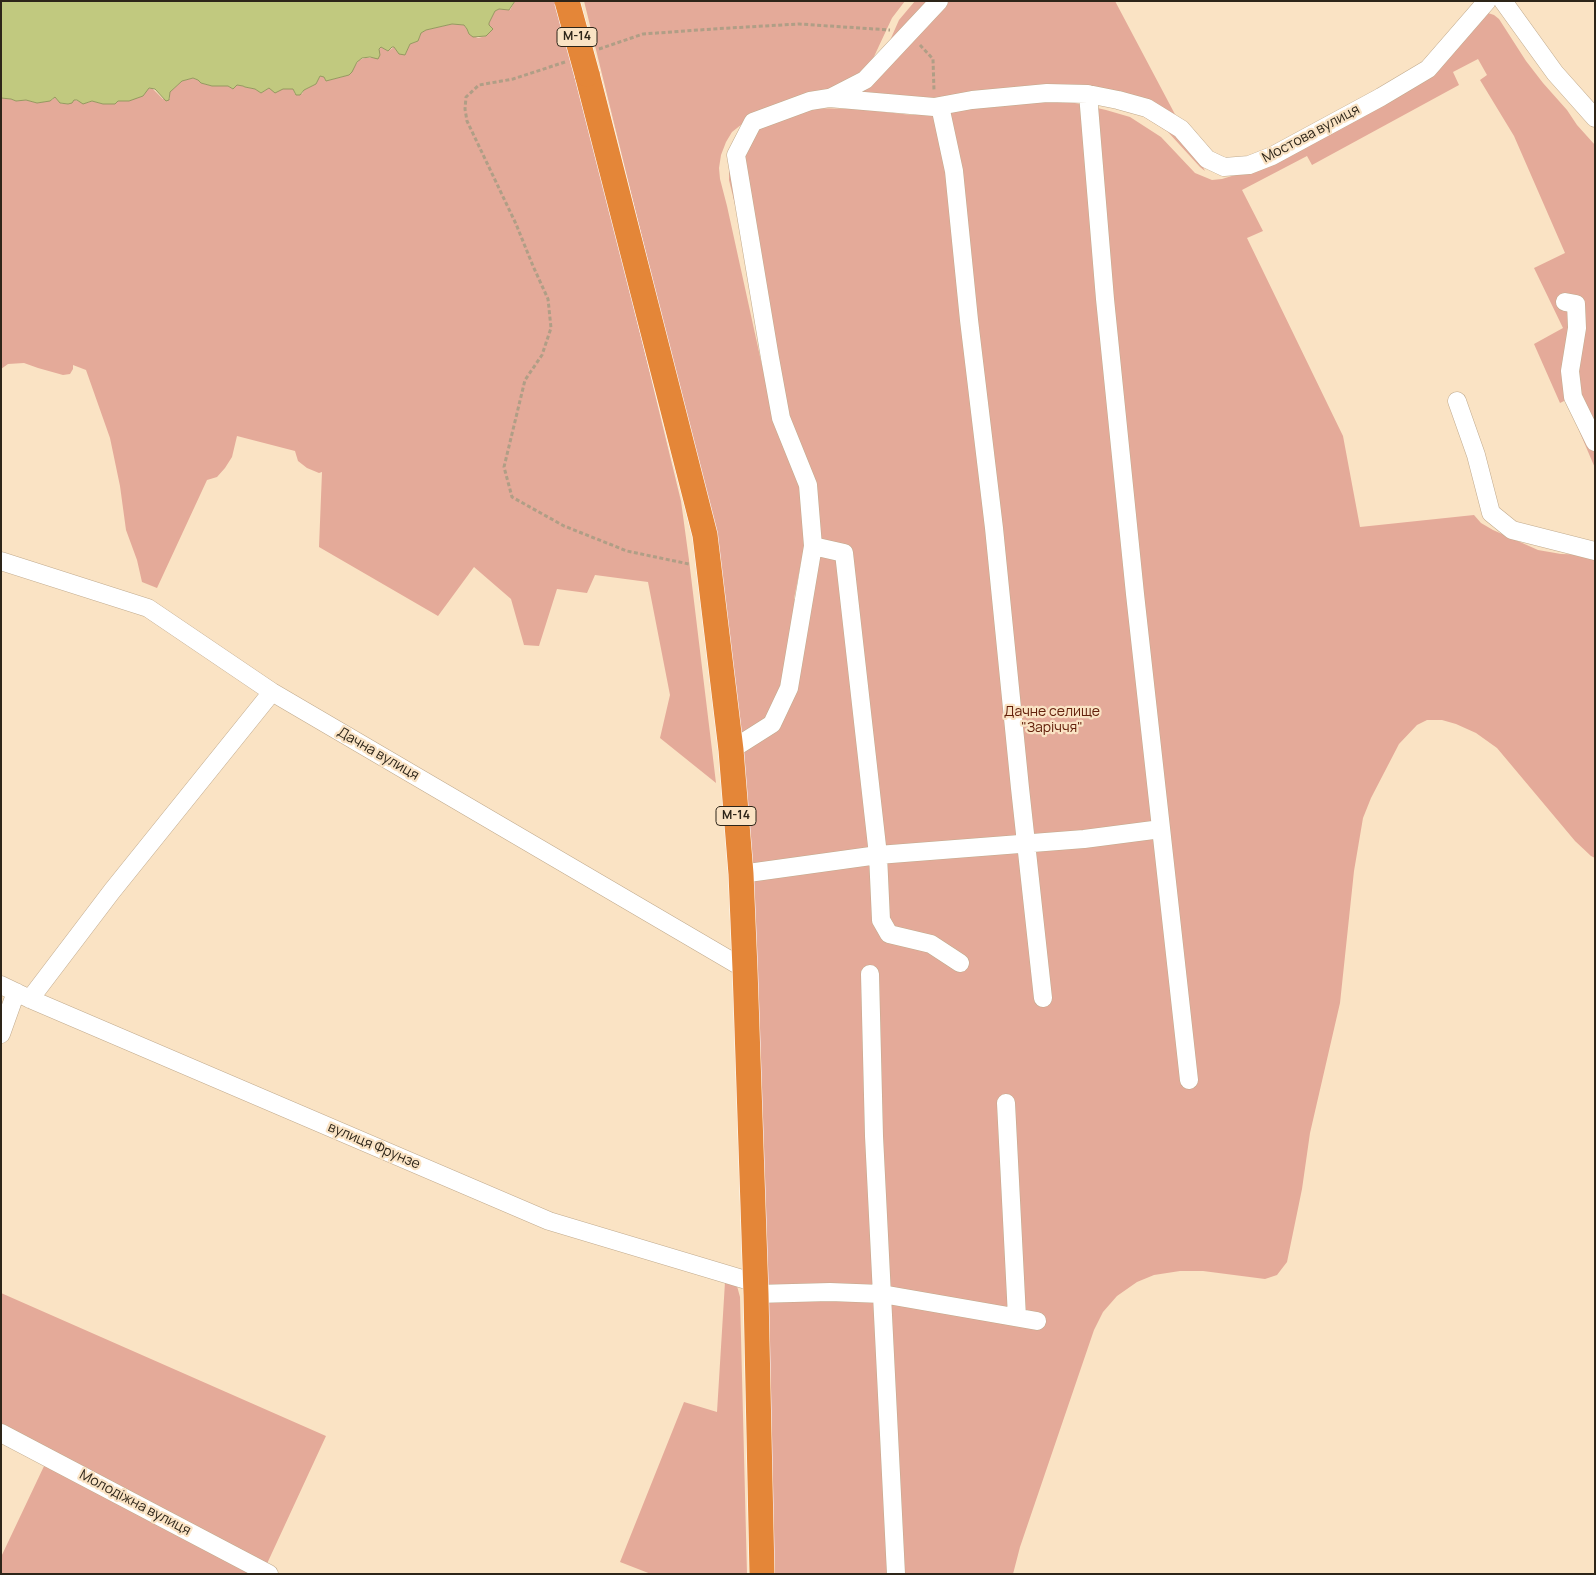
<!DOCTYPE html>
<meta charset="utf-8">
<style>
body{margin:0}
#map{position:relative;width:1596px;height:1575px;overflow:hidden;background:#fae3c4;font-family:Manrope,sans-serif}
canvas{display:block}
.frame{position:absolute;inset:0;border:2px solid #2d2519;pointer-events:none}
</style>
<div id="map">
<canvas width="1596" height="1575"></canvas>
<div class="frame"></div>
</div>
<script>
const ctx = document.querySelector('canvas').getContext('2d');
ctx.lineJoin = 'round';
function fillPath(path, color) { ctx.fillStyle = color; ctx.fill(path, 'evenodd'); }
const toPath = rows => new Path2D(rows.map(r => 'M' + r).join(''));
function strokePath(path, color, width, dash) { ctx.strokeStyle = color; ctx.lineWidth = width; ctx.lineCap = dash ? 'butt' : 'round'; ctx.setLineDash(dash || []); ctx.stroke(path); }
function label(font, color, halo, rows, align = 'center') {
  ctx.font = font + ' Manrope,sans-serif'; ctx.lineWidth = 4.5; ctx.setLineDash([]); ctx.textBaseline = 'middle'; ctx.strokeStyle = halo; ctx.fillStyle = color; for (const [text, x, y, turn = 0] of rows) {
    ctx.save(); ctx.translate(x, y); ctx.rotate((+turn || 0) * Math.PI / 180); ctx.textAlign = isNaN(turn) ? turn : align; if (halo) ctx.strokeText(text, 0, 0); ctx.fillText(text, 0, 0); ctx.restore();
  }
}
fillPath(toPath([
 [515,1,555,1,621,255,681,501,689,560,716,783,660,738,670,695,648,582,595,575,587,593,557,589,539,646,524,645,511,599,474,567,438,616,319,547,322,472,319,473,307,468,298,461,295,451,237,436,232,457,225,468,217,477,207,480,157,588,142,582,137,560,126,530,120,486,110,438,86,370,73,365,73,369,70,374,63,375,38,368,24,363,8,364,1,369,1,98,11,99,16,101,26,100,37,103,52,100,55,97,60,103,63,104,68,104,74,100,87,103,92,101,103,104,115,104,118,101,129,101,134,98,140,97,143,96,147,89,152,88,163,99,170,99,170,92,182,81,193,78,198,80,201,83,212,86,228,86,233,89,237,85,243,86,245,87,255,89,261,93,269,88,271,89,293,89,295,94,302,94,304,90,316,84,320,76,324,77,326,81,349,75,359,60,365,58,374,58,381,47,388,51,394,47,399,53,405,55,410,44,418,41,421,33,426,30,452,24,464,25,467,29,469,34,478,38,486,36,493,29,489,25,489,23,495,11,499,9,510,10],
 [584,1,905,1,892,18,871,63,865,70,839,86,746,121,732,132,726,142,721,155,719,168,720,179,727,206,761,361,776,418,801,477,806,537,794,599,806,601,816,538,791,433,729,180,729,168,731,155,747,132,807,108,857,109,912,115,1046,101,1075,103,1106,110,1130,117,1161,137,1195,173,1212,180,1222,179,1235,175,1272,159,1384,97,1488,13,1494,15,1499,19,1526,61,1543,83,1567,110,1577,125,1595,145,1595,468,1566,400,1560,403,1534,344,1563,328,1534,268,1565,253,1514,136,1480,80,1487,75,1478,59,1453,72,1459,85,1312,165,1307,156,1242,190,1263,231,1247,238,1343,436,1360,527,1474,515,1481,523,1493,530,1538,550,1561,554,1595,555,1595,858,1591,856,1575,841,1497,748,1476,733,1456,724,1442,720,1427,720,1417,725,1399,744,1371,798,1363,818,1354,871,1340,1003,1310,1133,1302,1189,1287,1262,1277,1275,1265,1279,1203,1271,1180,1271,1154,1275,1137,1282,1117,1296,1103,1312,1094,1330,1081,1368,1020,1547,1013,1574,770,1574,753,953,680,392],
 [915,1,1115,1,1205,171,1200,167,1168,132,1133,110,1107,102,972,97,819,101,844,91,888,45,899,20],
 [725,1282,737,1286,740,1297,747,1574,651,1574,620,1562,684,1402,717,1412],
 [1,1293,326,1436,265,1568,1,1431],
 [45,1464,259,1574,1,1574,1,1557]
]), '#e4aa99');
const water = toPath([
 [1,1,515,1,509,10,499,9,495,11,489,23,489,25,493,29,486,36,473,37,469,34,467,29,464,25,452,24,426,30,421,33,418,41,410,44,405,55,399,54,394,47,392,47,388,51,381,47,379,49,380,55,378,59,370,57,362,58,357,62,352,72,349,75,326,81,324,77,320,76,316,84,304,90,300,95,296,95,293,89,283,89,275,93,269,88,261,93,255,89,245,87,243,86,237,85,233,89,228,86,212,86,201,83,198,80,193,78,182,81,170,92,169,100,166,101,155,89,149,88,143,96,129,101,118,101,115,104,103,104,92,101,83,104,77,100,74,100,72,103,68,104,60,103,55,97,50,101,37,103,26,100,16,101,11,99,1,98,1,1]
]);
fillPath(water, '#c1c97f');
strokePath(water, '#959860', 1);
const minor = toPath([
 [1503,1,1555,73,1595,118],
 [1088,94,1105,299,1135,594,1189,1080],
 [830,98,865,80,939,1],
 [940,106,954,171,969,320,994,528,1020,788,1043,998],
 [1565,302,1576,304,1577,328,1570,371,1573,397,1595,442],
 [1457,401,1476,455,1491,513,1512,530,1595,551],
 [813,546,844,553,878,855,881,920,889,934,931,944,960,963],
 [1,561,148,608,272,692,745,969],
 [731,750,772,724,789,688,813,546,808,485,781,418,770,358,736,155,753,122,810,101,829,98,934,107,972,100,1047,93,1088,94,1118,100,1147,108,1181,129,1207,159,1224,167,1249,165,1272,156,1381,97,1428,69,1487,1],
 [741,874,878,855,1084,839,1161,829],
 [870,974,874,1136,896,1574],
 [1,985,30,999,549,1221,756,1283],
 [30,999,112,891,272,692],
 [1,1034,16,992],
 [1006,1103,1017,1317],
 [756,1294,830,1292,882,1294,1037,1321],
 [1,1433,269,1574]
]);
const highway = toPath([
 [587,74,705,535,731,750,741,874,745,969,756,1294,762,1574]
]);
strokePath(minor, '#c0aa8d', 19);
strokePath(highway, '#fff', 26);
strokePath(toPath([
 [920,45,933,59,934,91],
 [599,49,643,34,713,29,799,24,890,30],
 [565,62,513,79,479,85,466,97,465,109,467,121,516,224,533,266,548,299,551,328,542,355,525,380,504,467,512,497,564,526,627,551,689,564]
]), '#b09e86', 3, [4, 2.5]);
strokePath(minor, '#fff', 18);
strokePath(highway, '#e48638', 25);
const highwayBridge = toPath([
 [567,1,587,74]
]);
strokePath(highwayBridge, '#fff', 26, []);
strokePath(highwayBridge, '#e48638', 25);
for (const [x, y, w] of [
 [577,37,40],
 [736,816,40]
]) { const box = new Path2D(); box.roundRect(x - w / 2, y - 9.5, w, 19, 4); ctx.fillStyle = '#fae3c4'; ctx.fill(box); strokePath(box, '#2d2519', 1); }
label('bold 12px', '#2d2519', null, [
 ["М-14",577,37],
 ["М-14",736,816]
]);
label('14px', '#2d2519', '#fae3c4', [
 ["Мостова вулиця",1311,134,-28],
 ["Дачна вулиця",378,754,30],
 ["вулиця Фрунзе",374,1146,23],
 ["Молодіжна вулиця",135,1503,28]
]);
label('14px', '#63200b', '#fae3c4', [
 ["Дачне селище",1052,712],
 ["\"Заріччя\"",1052,728]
]);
</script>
